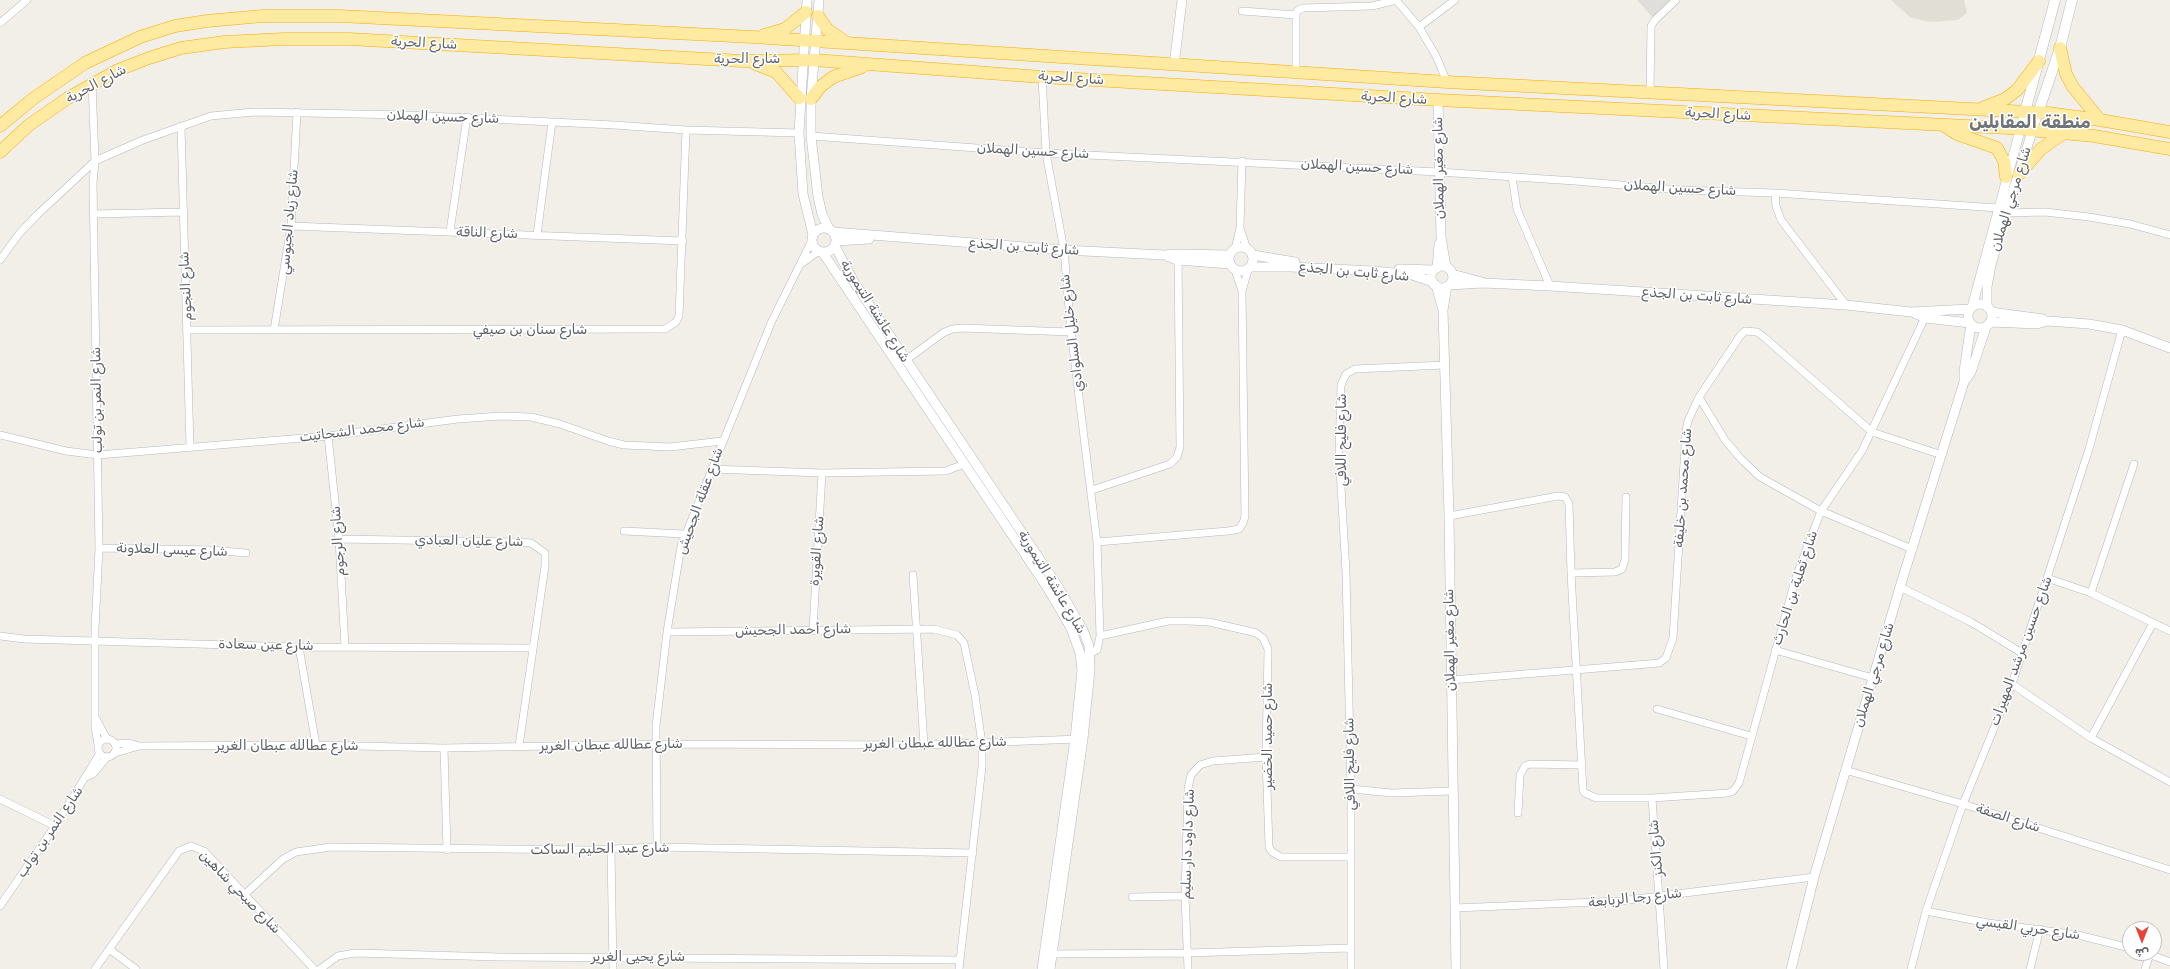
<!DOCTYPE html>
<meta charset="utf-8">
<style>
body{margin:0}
#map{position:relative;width:2170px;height:969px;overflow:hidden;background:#f1efe8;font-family:Rubik,Vazirmatn,sans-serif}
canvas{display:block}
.north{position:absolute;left:2122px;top:921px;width:40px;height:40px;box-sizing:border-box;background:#fff;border:1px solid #bfc1c3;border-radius:50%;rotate:180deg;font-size:11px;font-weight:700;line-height:16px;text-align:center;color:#5f6368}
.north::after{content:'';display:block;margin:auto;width:14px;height:18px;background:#ea4335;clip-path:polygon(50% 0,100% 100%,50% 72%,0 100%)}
</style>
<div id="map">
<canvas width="2170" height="969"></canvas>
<div class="north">ش</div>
</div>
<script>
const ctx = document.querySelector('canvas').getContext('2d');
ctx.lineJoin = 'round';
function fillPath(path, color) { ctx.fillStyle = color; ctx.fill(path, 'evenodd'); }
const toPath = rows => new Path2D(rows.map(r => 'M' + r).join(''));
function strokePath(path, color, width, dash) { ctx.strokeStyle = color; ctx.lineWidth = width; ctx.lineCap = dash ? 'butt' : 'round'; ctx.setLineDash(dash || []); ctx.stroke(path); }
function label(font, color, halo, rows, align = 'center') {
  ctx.font = font + ' Rubik,Vazirmatn,sans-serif'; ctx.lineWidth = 3; ctx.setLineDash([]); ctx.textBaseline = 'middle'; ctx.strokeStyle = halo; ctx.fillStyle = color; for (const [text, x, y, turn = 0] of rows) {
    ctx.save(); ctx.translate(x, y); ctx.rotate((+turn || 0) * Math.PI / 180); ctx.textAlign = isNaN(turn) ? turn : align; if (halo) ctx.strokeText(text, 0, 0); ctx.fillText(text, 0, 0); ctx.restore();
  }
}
fillPath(toPath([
 [1637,0,1678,0,1655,20]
]), '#e0deda');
fillPath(toPath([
 [1891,0,1964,0,1967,13,1958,20,1929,22,1910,17]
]), '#e1ded6');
const minor = toPath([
 [1396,0,1419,27,1436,56,1447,82],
 [1242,11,1296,15,1296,73],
 [1296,15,1297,11,1303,8,1372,6,1397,0],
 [0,23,27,0],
 [1419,27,1455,0],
 [1042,77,1046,153,1064,250,1071,332,1097,542,1100,636,1097,650,1086,656],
 [92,83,95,161,93,183,99,548,95,629,95,726,98,745],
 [1650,93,1651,26,1655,20,1676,0],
 [181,126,190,447],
 [811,136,1046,153,1439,172,1575,181,1680,190,1775,193,1998,208],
 [1512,177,1517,209,1550,286],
 [1775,193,1776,206,1781,220,1846,305],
 [2006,213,2045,212,2089,217,2130,224,2170,235],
 [94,214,183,212],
 [291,226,683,241],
 [1240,228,1247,249],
 [450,231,467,117],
 [537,235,552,122],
 [1235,249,1240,228,1242,161],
 [0,260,19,234,37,215,95,161,143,140,211,116,254,112,407,115,614,125,686,130,799,133],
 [801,264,819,251],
 [1242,291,1248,270],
 [188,330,665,329,676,322,679,316,686,130],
 [274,330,291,226,297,112],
 [906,360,943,333,952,329,962,328,1071,332],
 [1699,397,1725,440,1741,459,1760,477,1821,511,1912,549],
 [0,435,66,451,98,455,328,436,458,419,501,416,531,417,560,424,608,441,624,445,670,447,722,441],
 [328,436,339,539,345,647],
 [711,469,822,473,946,471,964,464],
 [1092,490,1170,464,1177,457,1180,447,1178,256],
 [1449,516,1558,496,1565,497,1569,504,1571,573,1583,790,1585,793,1596,798,1652,798,1728,793,1733,791,1739,783,1796,577,1821,511,1862,451,1927,313],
 [624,531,684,534],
 [339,539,518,542,531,543,545,553,545,566,519,746],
 [1097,542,1228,531,1239,529,1243,523,1245,516,1242,291,1235,270],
 [99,548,212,550,246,553],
 [1571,573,1615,572,1622,569,1625,560,1626,497],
 [913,575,924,745],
 [2047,578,2091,593,2170,631],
 [1900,587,1971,622,2022,653],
 [2091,593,2134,464],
 [813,629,822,473],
 [667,632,934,629,957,635,964,643,975,695,982,744,982,767,959,969],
 [0,636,24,639,299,647,532,648],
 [1100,636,1168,621,1188,621,1209,622,1244,630,1256,633,1263,638,1268,649,1266,757,1269,847,1272,852,1281,857,1351,857],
 [299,647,316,745],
 [1775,650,1873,678],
 [1451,680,1648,664,1659,663,1666,658,1673,638,1686,431,1688,421,1699,397,1740,336,1745,331,1757,332,1765,338,1872,432,1942,455],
 [2012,684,2091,738,2170,782],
 [1657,709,1751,736],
 [96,719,107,739],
 [2091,738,2153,623],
 '98 748a9 9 0 1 1 18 0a9 9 0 1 1-18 0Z',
 [115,744,129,743,139,746,316,745,444,748,656,744,924,745,1079,739],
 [444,748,447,850],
 [115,753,139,746],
 [1845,770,1963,804,2170,870],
 [86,777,93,774,107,757],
 [1351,789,1392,793,1452,791],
 [1652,798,1664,969],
 [0,799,55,826],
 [1518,813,1520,775,1525,766,1530,764,1582,765],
 [657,847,656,726,667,632,681,546,771,323,812,240],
 [611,849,613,969],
 [244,895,283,859,296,852,331,847,588,850,657,847,973,853],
 [1132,897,1185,896],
 [0,906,55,826,100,753],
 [1455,908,1620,901,1814,877],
 [1926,911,1988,923,2078,935,2130,948],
 [109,949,136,969],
 [2146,953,2170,962],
 [1048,954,1187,953,1350,948],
 [95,969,179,851,191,846,204,851,314,969],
 [320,969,338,956,355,953,500,957,960,960],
 [1188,969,1185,896,1188,788,1191,775,1200,765,1213,761,1266,757],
 [1351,969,1351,789,1346,572,1339,453,1341,385,1346,374,1355,369,1444,365],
 [1911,969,1926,911,1963,804,2012,684,2047,578,2089,449,2122,330],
 [2030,969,2040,929],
 [2145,969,2150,954]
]);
const tertiary = toPath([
 [807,0,799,133,803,194,813,235],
 [819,0,811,99,811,136,818,197,822,214,829,229],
 [1174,65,1182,0],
 [1438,100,1441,237,1446,267],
 '812 240a12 12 0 1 1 24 0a12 12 0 1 1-24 0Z',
 [833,232,1064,250,1164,255,1178,254,1229,255],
 [837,241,869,239],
 [835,246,854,282,1057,585,1083,630,1089,646,1090,670,1083,739,1050,969],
 '1229 259a12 12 0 1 1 24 0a12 12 0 1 1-24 0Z',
 [823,253,1047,587,1071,628,1080,653,1082,670,1075,739,1042,969],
 [1253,255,1295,262],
 [1167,256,1177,260,1230,264],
 '1431 277a11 11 0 1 1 22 0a11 11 0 1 1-22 0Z',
 [1251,267,1291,267,1374,271,1412,275,1433,282],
 [1437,268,1439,244],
 [1399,269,1434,270],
 [1452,274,1482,282],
 [1436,285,1443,310],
 [1449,285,1483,283,1550,286,1846,305,1911,312,1970,309],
 [1447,286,1443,310,1449,516,1456,969],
 '1968 316a12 12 0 1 1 24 0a12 12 0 1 1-24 0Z',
 [1972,307,2025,112],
 [1987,307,1987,287,1991,265,2006,213,2038,113],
 [1912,312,1925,318,1970,323],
 [1991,312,2043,319],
 [1990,322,2037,324,2048,321,2089,324,2122,330,2170,348],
 [1964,382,1964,371,1971,324],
 [1791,969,1814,877,1900,587,1964,382,1971,372,1986,327]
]);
const secondary = toPath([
 [2025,112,2055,0],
 [2038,113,2060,48,2072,0]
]);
const trunk = toPath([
 [818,16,827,29,847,43],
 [764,35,785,29,806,12],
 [2060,48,2066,74,2073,87,2100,120],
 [755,64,776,72,799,98],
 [811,99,820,87,833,77,862,67],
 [1982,108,2005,99,2017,90,2039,61],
 [0,126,34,98,85,63,140,37,175,26,207,21,262,16,340,16,753,37,1447,82,2048,113,2100,120,2170,132],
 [1944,126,1957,134,1997,148,2004,161,2006,177],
 [0,152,29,125,68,98,118,70,149,58,181,48,224,42,284,39,349,39,742,61,814,60,1042,77,1438,100,2008,128,2094,136,2170,149],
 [2019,174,2041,149,2064,133]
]);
strokePath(minor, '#b5b8bc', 8);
strokePath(tertiary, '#b5b8bc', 10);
strokePath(secondary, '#b6babf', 11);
strokePath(trunk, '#f9ab00', 13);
strokePath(minor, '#fff', 7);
strokePath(tertiary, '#fff', 9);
strokePath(secondary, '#fff', 10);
strokePath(trunk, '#feeaa1', 12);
label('14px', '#5f6368', '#fff', [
 ["شارع الحرية",424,43,3],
 ["شارع الحرية",747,59],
 ["شارع الحرية",1071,78,4],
 ["شارع الحرية",96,84,-28],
 ["شارع الحرية",1394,98,3],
 ["شارع الحرية",1718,114,3],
 ["شارع حسين الهملان",443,117,2],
 ["شارع حسين الهملان",1033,151,3],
 ["شارع حسين الهملان",1357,167,3],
 ["شارع مغير الهملان",1439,168,-91],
 ["شارع حسين الهملان",1680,188,3],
 ["شارع مرجي الهملان",2011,199,-73],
 ["شارع زياد الجيوسي",289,222,-85],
 ["شارع الناقة",487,233,2],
 ["شارع ثابت بن الجذع",1024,247,4],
 ["شارع ثابت بن الجذع",1354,272,5],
 ["شارع النجوم",186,286,-93],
 ["شارع ثابت بن الجذع",1697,296,4],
 ["شارع عائشة التيمورية",875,311,58],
 ["شارع سنان بن صيفي",530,330],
 ["شارع خليل السلوادي",1072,333,-97],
 ["شارع النمر بن تولب",97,400,-91],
 ["شارع محمد الشحاتيت",362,430,-7],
 ["شارع فليح اللافي",1342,440,-90],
 ["شارع محمد بن خليفة",1683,488,-86],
 ["شارع عقلة الجحيش",700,501,-70],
 ["شارع الرجوم",338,541,-94],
 ["شارع عليان العبادي",469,541,1],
 ["شارع عيسى العلاونة",172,550,2],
 ["شارع القويرة",817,551,-86],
 ["شارع عائشة التيمورية",1052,582,59],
 ["شارع ثعلبة بن الحارث",1795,588,-72],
 ["شارع أحمد الجحيش",793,630,-1],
 ["شارع مغير الهملان",1450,640,-91],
 ["شارع عين سعادة",266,645,1],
 ["شارع حسين مرشد المهيرات",2021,651,-70],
 ["شارع مرجي الهملان",1874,675,-73],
 ["شارع حميد الخضير",1268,736,-90],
 ["شارع عطالله عبطان الغرير",935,743,-1],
 ["شارع عطالله عبطان الغرير",611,745,-1],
 ["شارع عطالله عبطان الغرير",287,746],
 ["شارع فليح اللافي",1350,764,-91],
 ["شارع الصفة",2008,818,18],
 ["شارع النمر بن تولب",50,832,-56],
 ["شارع داود دار سليم",1188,844,-88],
 ["شارع الكنز",1656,848,-95],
 ["شارع عبد الحليم الساكت",600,849,-1],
 ["شارع صبحي شاهين",240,892,46],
 ["شارع رجا الربابعة",1635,898,-6],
 ["شارع حربي القيسي",2028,928,8],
 ["شارع يحيى الغرير",638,957]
]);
label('bold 18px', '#70757a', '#fff', [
 ["منطقة المقابلين",2030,123]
]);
</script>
